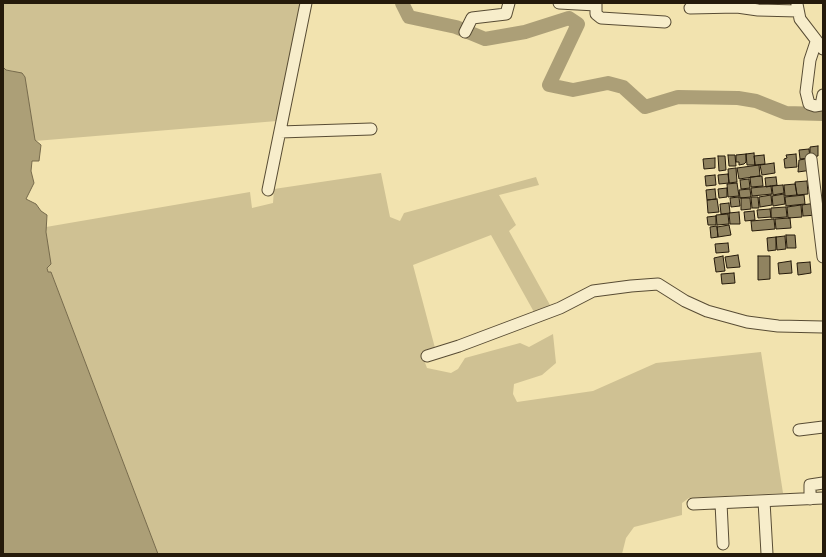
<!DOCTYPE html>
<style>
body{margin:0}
#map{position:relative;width:826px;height:557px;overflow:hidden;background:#f2e3af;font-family:"Libre Bodoni",serif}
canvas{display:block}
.frame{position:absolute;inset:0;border:4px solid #251a0b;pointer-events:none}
</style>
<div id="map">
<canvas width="826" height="557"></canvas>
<div class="frame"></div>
</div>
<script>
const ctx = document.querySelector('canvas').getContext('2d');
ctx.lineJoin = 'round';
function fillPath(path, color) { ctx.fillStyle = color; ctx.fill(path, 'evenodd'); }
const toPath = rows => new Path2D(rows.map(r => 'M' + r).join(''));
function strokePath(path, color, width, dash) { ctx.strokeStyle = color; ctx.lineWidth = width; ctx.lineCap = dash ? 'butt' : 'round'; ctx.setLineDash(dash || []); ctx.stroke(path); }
fillPath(toPath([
 [3,3,300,3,287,79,277,121,35,141,25,77,13,71,6,70,3,67],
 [381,173,390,217,400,221,404,213,536,177,539,185,499,195,516,225,509,231,550,305,534,312,491,235,413,265,435,348,421,352,427,368,451,373,458,369,465,358,520,343,529,347,553,334,556,363,542,375,514,384,513,394,517,402,593,391,656,363,761,352,783,493,689,498,682,503,682,515,634,527,626,538,622,554,158,554,51,272,48,272,46,227,250,192,252,208,273,203,274,189]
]), '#cfc193');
const water = toPath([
 [3,67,6,70,22,73,25,77,35,140,41,145,39,161,32,161,31,171,34,183,26,199,36,204,41,211,47,215,46,232,51,264,47,268,48,272,51,272,158,554,3,554,3,67]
]);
fillPath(water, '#ac9f77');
strokePath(water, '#766a4c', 1);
strokePath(toPath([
 [402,3,409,17,456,27,485,39,525,32,569,18,578,24,549,85,573,90,608,83,623,87,645,107,678,97,738,98,756,101,786,113,823,114]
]), '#ac9f77', 14);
const building = toPath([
 [818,146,818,156,810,157,810,147,818,146],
 [809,149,810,158,800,159,799,150,809,149],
 [754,153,755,165,747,165,746,154,754,153],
 [746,154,746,162,744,164,739,165,739,162,736,162,736,155,746,154],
 [796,154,797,167,785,168,784,159,787,158,786,155,796,154],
 [728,155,735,155,736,166,729,166,728,155],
 [764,155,765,164,755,165,754,156,764,155],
 [718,156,725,156,726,170,719,171,718,156],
 [715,158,715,168,704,169,703,159,715,158],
 [811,158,812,170,798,172,799,160,811,158],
 [774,163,775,173,762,175,760,165,774,163],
 [759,165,760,176,739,179,737,168,759,165],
 [736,168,737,182,729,183,728,169,736,168],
 [728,174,729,183,719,184,718,175,728,174],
 [715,175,716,185,706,186,705,176,715,175],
 [760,176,762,176,763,186,751,187,750,177,760,176],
 [776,177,777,185,766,187,765,178,776,177],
 [749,179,750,188,741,189,740,180,749,179],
 [807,181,808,194,797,195,795,182,807,181],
 [737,183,739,196,728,197,727,184,737,183],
 [795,184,797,195,785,196,784,185,795,184],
 [783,185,784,193,773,195,772,186,783,185],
 [771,186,772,194,752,196,751,188,771,186],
 [727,188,727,197,719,198,718,189,727,188],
 [715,189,716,199,707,200,706,190,715,189],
 [750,189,751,197,740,198,739,190,750,189],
 [784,194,785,204,773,206,772,196,784,194],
 [771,195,772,205,760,207,759,197,771,195],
 [804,195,805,204,786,206,785,197,804,195],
 [739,197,740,206,731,207,730,198,739,197],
 [751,197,758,197,759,208,752,208,751,197],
 [741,198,750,198,751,209,741,210,741,198],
 [717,199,719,212,708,213,707,200,717,199],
 [729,203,730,213,721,214,720,204,729,203],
 [816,203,817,215,803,216,802,205,816,203],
 [801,205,802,217,788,218,787,207,801,205],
 [786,207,787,217,771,218,771,208,786,207],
 [770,209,771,217,758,218,757,210,770,209],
 [754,211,755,220,745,221,744,212,754,211],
 [739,212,740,224,730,224,729,213,739,212],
 [728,214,729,224,717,225,716,215,728,214],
 [716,216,716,225,708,225,707,217,716,216],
 [790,218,791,228,776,229,775,219,790,218],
 [774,219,775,229,752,231,751,221,774,219],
 [729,225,731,235,718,237,717,227,729,225],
 [717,226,718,237,711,238,710,227,717,226],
 [786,235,795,235,796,248,787,248,786,235],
 [785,236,786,249,777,250,776,237,785,236],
 [776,237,776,250,768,251,767,238,776,237],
 [728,243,729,252,716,253,715,244,728,243],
 [738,255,740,267,727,268,725,257,738,255],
 [723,256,725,271,716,272,714,258,723,256],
 [758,256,770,256,770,279,758,280,758,256],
 [791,261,792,273,779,274,778,263,791,261],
 [810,262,811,273,798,275,797,263,810,262],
 [734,273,735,283,722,284,721,274,734,273]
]);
fillPath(building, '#908360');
strokePath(building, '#251a0b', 1);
const minor = toPath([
 [559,3,596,5],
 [596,3,596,14,601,18,665,22],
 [797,4,800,19,823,49],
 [690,8,737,7,758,10,798,11],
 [465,32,472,18,506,14,509,3],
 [816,42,810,60,806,92,809,104,815,106,821,105,823,95],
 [280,132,371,129],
 [811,159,823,257],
 [268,190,306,3],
 [427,356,459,346,560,308,593,291,631,286,658,284,685,301,707,311,747,322,778,326,823,327],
 [799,430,823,427],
 [810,499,810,485,823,483],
 [764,501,767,554],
 [721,503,723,544],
 [693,504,823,498]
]);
strokePath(minor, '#584c34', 13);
strokePath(minor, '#f7edcb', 11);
</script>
